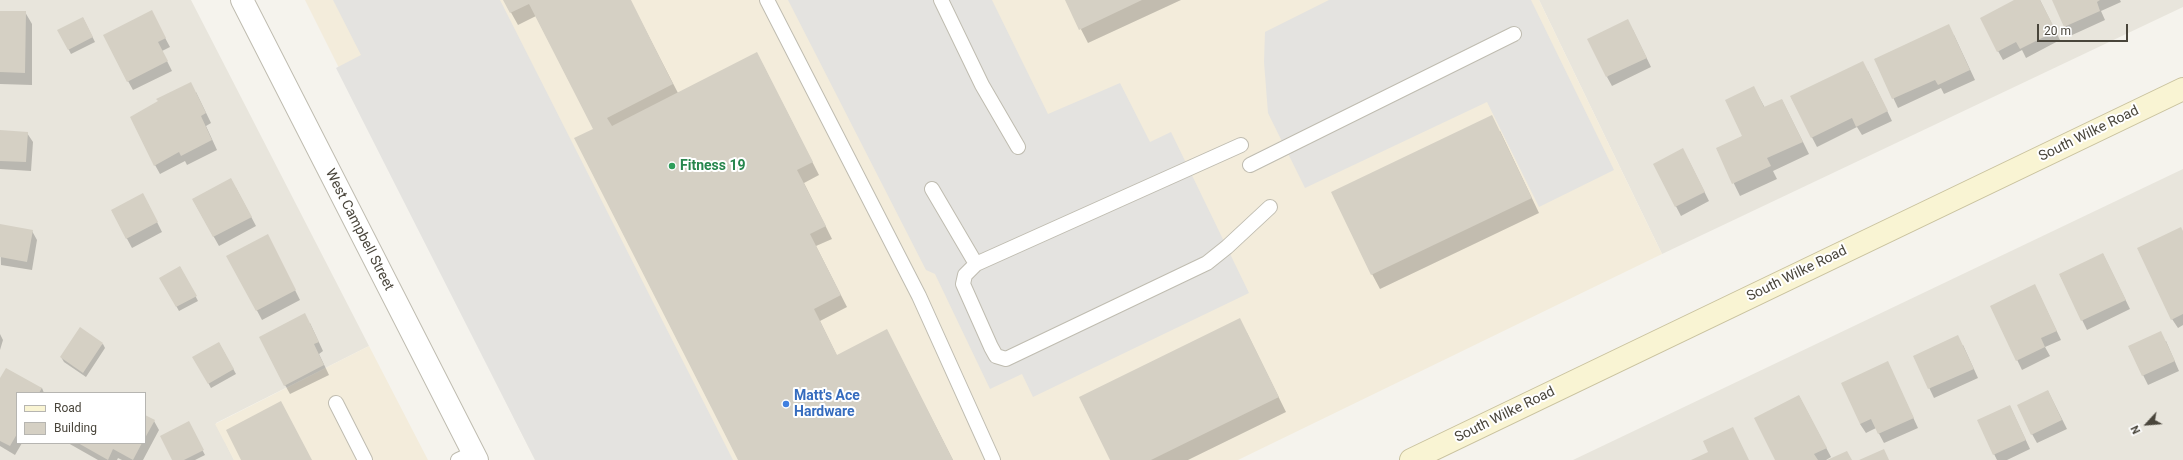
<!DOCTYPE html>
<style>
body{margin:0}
#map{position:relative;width:2183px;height:460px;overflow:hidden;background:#f5f3ed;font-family:Roboto,sans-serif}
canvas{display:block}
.legend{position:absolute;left:16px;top:392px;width:130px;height:52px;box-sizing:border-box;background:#fff;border:1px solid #b6b5b1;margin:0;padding:5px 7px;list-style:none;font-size:12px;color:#49453b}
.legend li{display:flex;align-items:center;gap:8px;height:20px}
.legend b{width:20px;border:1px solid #b6b5b1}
.north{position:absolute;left:2127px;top:404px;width:40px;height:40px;-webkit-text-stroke:3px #fff;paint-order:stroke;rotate:244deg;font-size:11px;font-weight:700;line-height:16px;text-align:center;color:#49453b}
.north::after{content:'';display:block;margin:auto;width:14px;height:18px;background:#49453b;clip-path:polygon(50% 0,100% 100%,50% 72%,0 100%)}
.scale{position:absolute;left:2037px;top:24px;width:91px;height:18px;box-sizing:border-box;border:2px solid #49453b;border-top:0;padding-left:5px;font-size:12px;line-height:14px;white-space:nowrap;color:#49453b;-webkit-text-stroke:3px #fff;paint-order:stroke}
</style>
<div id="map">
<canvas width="2183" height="460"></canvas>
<ul class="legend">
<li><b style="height:5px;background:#f9f4d3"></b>Road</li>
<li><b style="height:11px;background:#d5d0c4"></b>Building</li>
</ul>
<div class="north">N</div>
<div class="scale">20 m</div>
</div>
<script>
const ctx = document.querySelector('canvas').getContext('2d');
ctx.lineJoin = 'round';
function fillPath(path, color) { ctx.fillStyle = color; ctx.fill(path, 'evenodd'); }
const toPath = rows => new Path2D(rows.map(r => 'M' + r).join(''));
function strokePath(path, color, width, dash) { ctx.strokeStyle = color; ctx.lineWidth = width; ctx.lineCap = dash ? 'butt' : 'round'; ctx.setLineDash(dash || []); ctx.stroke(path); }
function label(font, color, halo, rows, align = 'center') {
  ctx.font = font + ' Roboto,sans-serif'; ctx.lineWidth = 4; ctx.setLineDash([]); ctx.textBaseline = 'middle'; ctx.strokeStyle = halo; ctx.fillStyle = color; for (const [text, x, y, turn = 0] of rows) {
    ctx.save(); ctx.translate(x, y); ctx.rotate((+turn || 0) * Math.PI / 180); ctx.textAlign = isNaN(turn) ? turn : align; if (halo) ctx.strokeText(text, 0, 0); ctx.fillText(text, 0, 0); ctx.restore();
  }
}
fillPath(toPath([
 [0,0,191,0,369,346,216,423,234,460,0,460],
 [17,393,145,393,145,443,17,443],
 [1539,0,2183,0,2183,7,1662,254],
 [2183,169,2183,460,1573,460]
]), '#e8e5dc');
fillPath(toPath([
 [305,0,1539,0,1662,254,1238,460,535,460],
 [369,346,428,460,234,460,215,424]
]), '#f3ecdb');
fillPath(toPath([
 [333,0,500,0,733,460,535,460,336,68,361,55],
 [788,0,992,0,1048,114,1120,83,1150,142,1171,132,1249,293,1033,397,1022,374,990,389,935,274,926,270],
 [1329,0,1531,0,1614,170,1539,207,1487,102,1305,188,1268,113,1264,62,1265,32]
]), '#e4e3e0');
fillPath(toPath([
 [504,0,630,0,678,93,763,65,819,175,804,183,832,239,816,246,847,307,820,321,837,356,893,343,953,460,740,460,594,129,536,16,518,25],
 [1066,0,1181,0,1088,43],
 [2016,0,2040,0,2060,40,2026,58,2022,50,2003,60,1998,51],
 [2053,0,2120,0,2121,2,2101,11,2105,20,2070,36],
 [0,12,25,12,32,24,32,85,0,84],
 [83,18,95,42,71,54,59,31],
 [156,21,170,47,162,51,172,71,133,90,128,81],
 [1633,30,1651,67,1612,86,1607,77],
 [1954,35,1975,80,1944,94,1941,88,1898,108,1875,59],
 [1868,71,1892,121,1862,135,1857,127,1817,147,1791,97],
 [1754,88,1765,108,1782,100,1809,154,1773,171,1777,179,1740,196,1717,149,1743,136],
 [196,92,211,123,206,126,217,150,187,165,185,161,160,174,155,165],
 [0,131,27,133,33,142,31,171,0,169],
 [1500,131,1539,213,1380,289,1372,274],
 [1688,159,1709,201,1681,216,1654,164],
 [236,188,256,226,219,246,193,200],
 [148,204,162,232,132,248,112,211],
 [0,228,32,231,37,240,32,270,1,265],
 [2183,232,2183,325,2178,328,2172,319],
 [272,244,300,300,262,320,228,256],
 [2103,254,2130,309,2087,330,2060,275],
 [180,267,198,301,179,311,161,279],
 [2039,294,2061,340,2045,347,2050,356,2022,370,1991,306],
 [310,323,323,351,319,354,329,375,290,394,285,385],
 [1247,333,1286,412,1188,460,1111,460],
 [0,334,3,340,0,350],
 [2166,341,2179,371,2148,385,2129,347],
 [219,343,236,374,211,388,194,357],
 [103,344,105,348,86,377,64,362,61,357],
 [1963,345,1978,378,1934,398,1914,356],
 [1888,363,1918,428,1884,443,1876,428,1866,433,1860,424],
 [0,380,42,388,44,393,17,393,17,443,22,443,15,455,0,446],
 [2048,391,2067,429,2037,443,2032,434],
 [1799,396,1831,457,1826,460,1776,460],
 [2010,406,2030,449,2007,460,1997,460,1994,454],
 [145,416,154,421,159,430,143,460,122,460,118,458,117,460,98,460,68,443,145,443],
 [188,423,205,455,195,460,173,460]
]), '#0003');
fillPath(toPath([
 [503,0,631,0,673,84,607,118,612,126,757,52,813,162,797,170,826,226,810,234,841,295,814,309,837,355,887,329,953,460,738,460,574,138,593,129,529,4,510,13],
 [1065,0,1142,0,1079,30],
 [2014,0,2040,0,2056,31,2020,49,2016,42,1997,52,1980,18],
 [2052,0,2100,0,2097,2,2100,11,2064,27],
 [152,10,166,38,158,42,168,61,127,82,103,35],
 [0,11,26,11,25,73,0,72],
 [83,17,93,37,68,50,57,30],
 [1628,19,1647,58,1606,77,1587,39],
 [1949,24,1970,70,1938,85,1935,80,1892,99,1874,59],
 [1863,61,1888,111,1856,127,1852,118,1811,138,1790,96],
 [191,82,206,113,201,116,212,140,181,156,179,152,154,166,130,117,158,101,156,99],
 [1754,86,1764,107,1782,99,1803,142,1767,158,1771,166,1732,184,1716,148,1742,136,1725,100],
 [1492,115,1532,198,1371,275,1331,192],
 [0,130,28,132,26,162,0,161],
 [1683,148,1705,192,1675,207,1653,164],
 [231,178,252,217,213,237,192,199],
 [143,193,158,222,126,239,111,210],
 [0,224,33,230,27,262,0,257],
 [2181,227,2183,231,2183,314,2171,320,2137,248],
 [268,234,296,290,256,311,226,256],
 [2103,253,2126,300,2081,321,2059,274],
 [180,266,197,296,176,307,159,278],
 [2035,284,2057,331,2041,338,2045,347,2016,361,1990,306],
 [305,313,319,342,314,344,324,365,284,386,259,337],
 [1240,318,1279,397,1151,460,1110,460,1079,397],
 [80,327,103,343,83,373,60,357],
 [2161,331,2175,361,2142,376,2128,346],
 [1958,335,1974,369,1928,389,1913,356],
 [219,342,234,369,208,384,192,357],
 [1888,361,1914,418,1878,434,1871,419,1860,424,1841,383],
 [6,368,42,388,39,393,17,393,17,434,10,446,0,441,0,378],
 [2048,390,2062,420,2031,435,2017,405],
 [1799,395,1827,448,1814,454,1818,460,1775,460,1754,418],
 [281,401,312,460,241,460,226,430],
 [2010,405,2026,440,1993,455,1977,420],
 [145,415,155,420,145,438],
 [189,421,204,450,184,460,172,460,160,436],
 [1733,427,1749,460,1691,460,1708,452,1703,441],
 [78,443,142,443,133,460,113,449,108,460],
 [1884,449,1889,460,1859,460],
 [1847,451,1852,460,1827,460]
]), '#d5d0c4');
const service = toPath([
 [767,0,919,296,993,460],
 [941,0,982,85,1018,147],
 [1241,145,976,264,965,275,963,284,991,347,996,356,1006,359,1207,263,1227,247,1270,207],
 [1250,165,1514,34],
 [932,189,976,264],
 [336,403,365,460],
 [458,460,473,453]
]);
const minor = toPath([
 [242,0,477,460]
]);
const secondary = toPath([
 [1411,460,2183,89]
]);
strokePath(service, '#bfbcb0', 16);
strokePath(minor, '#bfbcb0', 24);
strokePath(secondary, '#c9c29e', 24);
strokePath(service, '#fff', 14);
strokePath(minor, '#fff', 22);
strokePath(secondary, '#f9f4d3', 22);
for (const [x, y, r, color] of [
 [672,166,4,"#2e9e5b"],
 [786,404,4,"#3f7fe0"]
]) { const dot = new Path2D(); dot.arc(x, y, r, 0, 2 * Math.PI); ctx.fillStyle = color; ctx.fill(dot); strokePath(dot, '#fff', 1.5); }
label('14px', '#49453b', '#fff', [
 ["South Wilke Road",2089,134,-26],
 ["West Campbell Street",359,230,63],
 ["South Wilke Road",1797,274,-26],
 ["South Wilke Road",1505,415,-26]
]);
label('bold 14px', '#27864d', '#fff', [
 ["Fitness 19",680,166]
], 'left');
label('bold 14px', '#366cbe', '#fff', [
 ["Matt's Ace",794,396],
 ["Hardware",794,412]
], 'left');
</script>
